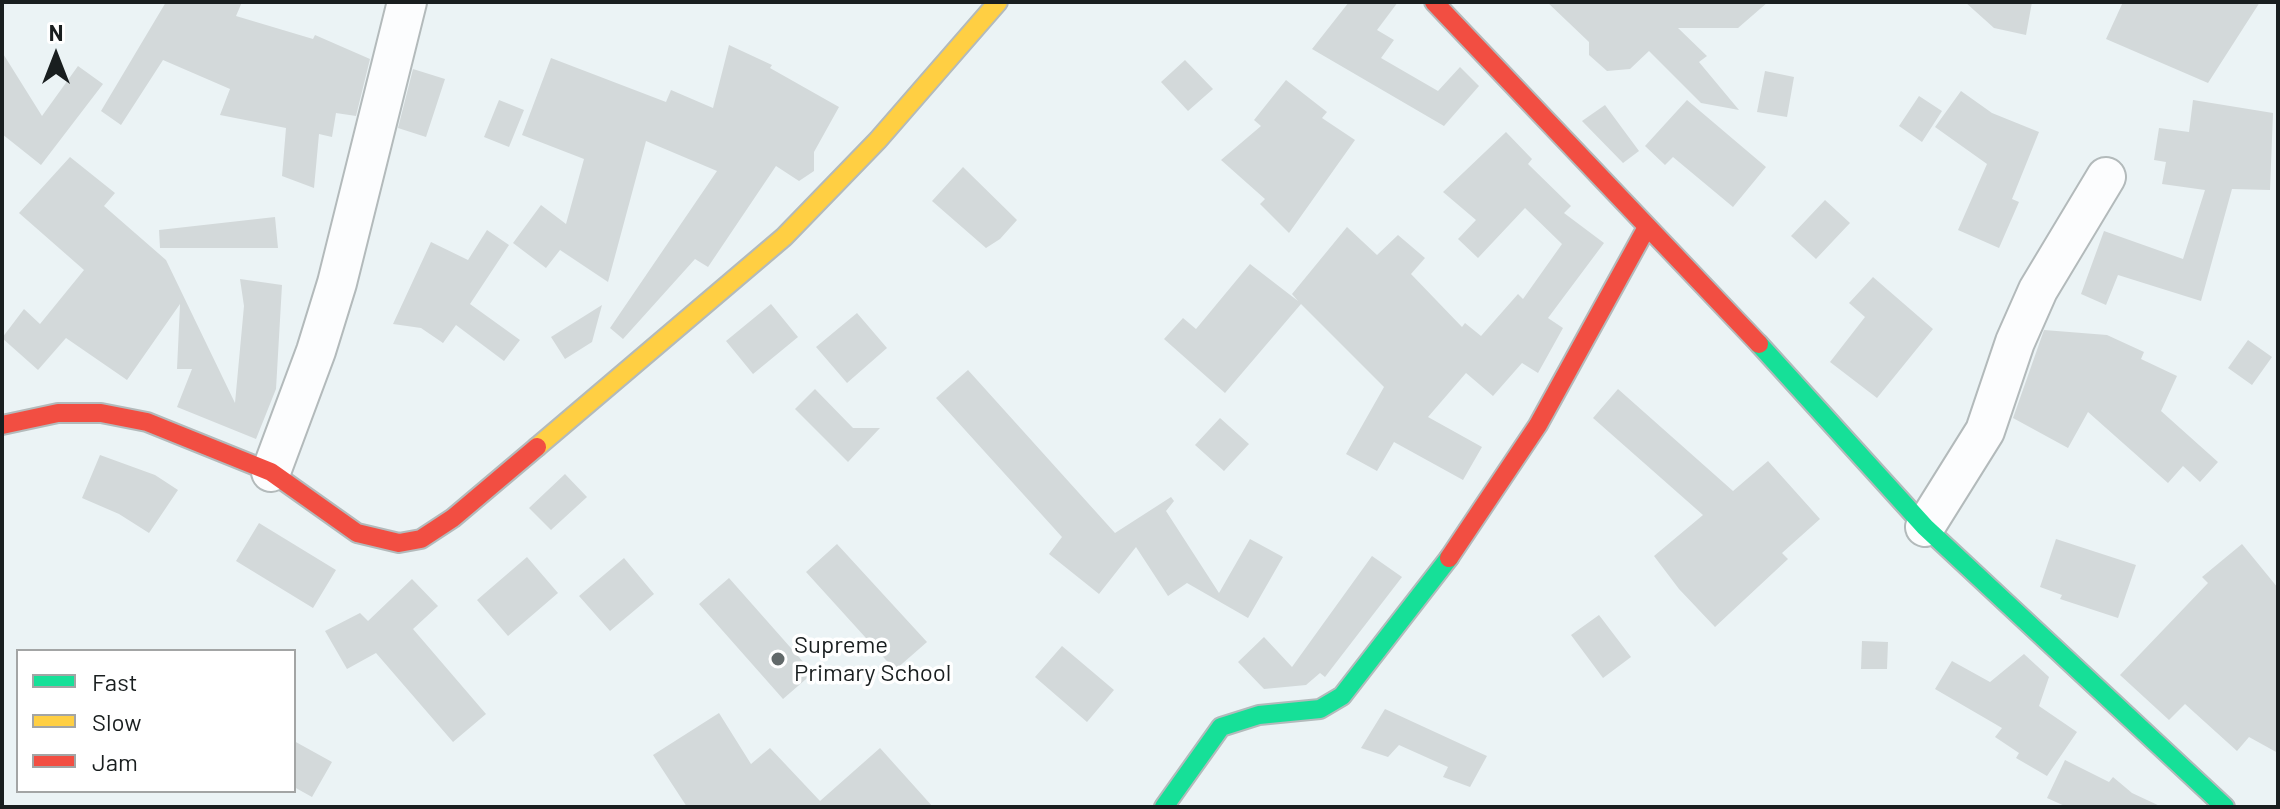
<!DOCTYPE html>
<style>
body{margin:0}
#map{position:relative;width:2280px;height:809px;overflow:hidden;background:#ebf3f5;font-family:Barlow,sans-serif}
canvas{display:block}
.frame{position:absolute;inset:0;border:4px solid #191e1f;pointer-events:none}
.legend{position:absolute;left:16px;top:649px;width:280px;height:144px;box-sizing:border-box;background:#fff;border:2px solid #a3a5a5;margin:0;padding:10px 14px;list-style:none;font-size:24px;color:#191e1f}
.legend li{display:flex;align-items:center;gap:16px;height:40px}
.legend b{width:40px;border:2px solid #a3a5a5}
.north{position:absolute;left:16px;top:16px;width:80px;height:80px;-webkit-text-stroke:6px #fff;paint-order:stroke;rotate:0deg;font-size:22px;font-weight:700;line-height:32px;text-align:center;color:#191e1f}
.north::after{content:'';display:block;margin:auto;width:28px;height:36px;background:#191e1f;clip-path:polygon(50% 0,100% 100%,50% 72%,0 100%)}
</style>
<div id="map">
<canvas width="2280" height="809"></canvas>
<div class="frame"></div>
<ul class="legend">
<li><b style="height:10px;background:#16e098"></b>Fast</li>
<li><b style="height:10px;background:#ffcf43"></b>Slow</li>
<li><b style="height:10px;background:#f24e42"></b>Jam</li>
</ul>
<div class="north">N</div>
</div>
<script>
const ctx = document.querySelector('canvas').getContext('2d');
ctx.lineJoin = 'round';
function fillPath(path, color) { ctx.fillStyle = color; ctx.fill(path, 'evenodd'); }
const toPath = rows => new Path2D(rows.map(r => 'M' + r).join(''));
function strokePath(path, color, width, dash) { ctx.strokeStyle = color; ctx.lineWidth = width; ctx.lineCap = dash ? 'butt' : 'round'; ctx.setLineDash(dash || []); ctx.stroke(path); }
function label(font, color, halo, rows, align = 'center') {
  ctx.font = font + ' Barlow,sans-serif'; ctx.lineWidth = 7; ctx.setLineDash([]); ctx.textBaseline = 'middle'; ctx.strokeStyle = halo; ctx.fillStyle = color; for (const [text, x, y, turn = 0] of rows) {
    ctx.save(); ctx.translate(x, y); ctx.rotate((+turn || 0) * Math.PI / 180); ctx.textAlign = isNaN(turn) ? turn : align; if (halo) ctx.strokeText(text, 0, 0); ctx.fillText(text, 0, 0); ctx.restore();
  }
}
fillPath(toPath([
 [166,2,242,2,236,16,313,39,315,35,370,59,356,116,336,113,332,137,319,134,314,188,282,176,286,128,220,115,230,89,163,60,121,125,101,111],
 [1349,2,1398,2,1377,30,1394,40,1381,58,1438,91,1460,67,1479,86,1444,126,1312,49],
 [1547,2,1768,2,1738,28,1678,28,1707,56,1699,62,1739,110,1701,103,1649,51,1630,69,1607,71,1589,55,1589,42],
 [1965,2,2032,2,2026,35,1994,28],
 [2123,2,2260,2,2208,83,2106,39],
 [729,45,772,65,770,68,839,107,814,152,814,171,799,181,776,166,708,267,695,259,623,339,610,328,717,171,646,141,608,282,560,250,546,268,513,243,541,205,566,224,584,159,522,135,551,58,666,102,671,90,713,108],
 [2,52,42,116,78,66,103,84,41,165,2,134],
 [1185,60,1213,89,1188,111,1161,82],
 [413,69,445,79,426,137,398,128],
 [1765,71,1794,77,1787,117,1757,112],
 [1286,80,1327,112,1322,118,1355,140,1289,233,1260,204,1265,199,1221,160,1261,126,1254,120],
 [1961,91,1992,113,2039,132,2012,199,2019,202,1999,248,1958,230,1987,164,1935,127],
 [1919,96,1942,111,1922,142,1899,126],
 [499,100,524,110,509,147,484,137],
 [1687,100,1766,167,1733,207,1673,157,1665,165,1645,146],
 [2193,100,2273,113,2270,190,2232,189,2201,301,2118,275,2106,305,2081,294,2104,231,2183,259,2205,190,2162,184,2166,162,2154,160,2159,128,2189,132],
 [1605,105,1639,151,1623,163,1582,121],
 [1506,132,1532,159,1528,164,1571,206,1564,213,1604,243,1548,318,1563,328,1538,373,1522,363,1493,396,1466,373,1428,417,1482,447,1463,480,1394,442,1377,471,1346,454,1384,387,1301,304,1225,393,1164,339,1183,318,1196,329,1250,264,1298,301,1292,294,1347,227,1377,255,1398,235,1425,258,1411,274,1462,327,1465,323,1481,336,1518,294,1523,299,1562,244,1525,208,1478,258,1458,239,1476,220,1443,192],
 [70,157,115,193,104,206,166,260,235,403,244,306,240,279,282,285,276,389,256,439,177,407,192,369,177,369,180,304,127,380,66,338,38,370,2,338,24,309,40,324,84,270,19,213],
 [963,167,1017,220,1000,239,986,248,932,201],
 [1825,200,1850,223,1816,259,1791,236],
 [275,217,278,248,160,248,159,230],
 [487,230,509,245,470,304,520,340,504,361,456,325,443,343,421,328,393,324,431,242,468,260],
 [1873,277,1933,329,1877,398,1830,362,1865,317,1849,303],
 [771,304,798,337,753,374,726,341],
 [602,305,592,342,565,359,551,337],
 [857,313,887,348,847,383,816,347],
 [2044,330,2107,335,2144,352,2141,359,2177,376,2161,411,2218,462,2200,482,2183,466,2168,483,2088,412,2068,448,2013,418],
 [2248,340,2272,357,2252,385,2228,368],
 [968,370,1115,533,1171,497,1174,501,1166,511,1219,593,1250,539,1283,557,1248,618,1187,583,1168,596,1136,547,1099,594,1049,554,1062,537,936,398],
 [815,389,853,428,880,428,848,462,795,409],
 [1618,389,1733,491,1768,461,1820,519,1782,553,1788,559,1715,627,1679,589,1654,556,1703,515,1593,418],
 [1220,418,1249,444,1224,471,1195,445],
 [100,455,155,475,178,490,149,533,119,514,82,498],
 [565,474,587,497,551,530,529,508],
 [259,523,336,570,313,608,236,561],
 [2056,539,2136,565,2118,618,2060,599,2062,595,2040,587],
 [837,544,927,642,895,670,806,572],
 [2242,544,2278,588,2278,753,2249,737,2237,751,2185,704,2169,720,2120,675,2208,583,2202,577],
 [1372,556,1402,577,1325,677,1320,673,1306,685,1264,689,1238,662,1264,637,1292,667],
 [527,557,558,593,508,636,477,600],
 [624,558,654,594,610,631,579,596],
 [729,578,813,673,783,699,699,604],
 [412,579,438,606,413,629,486,714,453,742,376,653,347,669,325,631,360,613,368,621],
 [1599,615,1631,657,1603,678,1571,635],
 [1862,641,1888,642,1887,669,1861,669],
 [1062,646,1114,690,1087,722,1035,677],
 [2024,654,2049,677,2039,706,2077,732,2047,776,2016,758,2019,753,1995,737,2002,728,1935,689,1952,661,1990,682],
 [1385,709,1487,756,1470,787,1443,777,1448,767,1399,745,1388,757,1361,748],
 [719,713,751,764,770,748,820,801,880,748,933,807,687,807,653,755],
 [294,741,332,762,312,797,294,787],
 [2065,760,2109,782,2113,777,2132,793,2162,807,2067,807,2047,798]
]), '#d3d9da');
const street = toPath([
 [271,472,316,351,337,283,407,2],
 [1925,527,1985,431,2015,342,2038,290,2106,177]
]);
const fast = toPath([
 [1759,344,1925,527,2225,807],
 [1164,807,1221,727,1259,715,1320,709,1342,696,1449,558]
]);
const slow = toPath([
 [537,447,784,237,878,140,998,2]
]);
const jam = toPath([
 [1434,2,1759,344],
 [2,425,58,413,101,413,147,422,271,472,357,533,399,543,421,539,453,518,537,447],
 [1449,558,1538,425,1647,227]
]);
strokePath(street, '#b3babb', 42);
strokePath(fast, '#b3babb', 22);
strokePath(slow, '#b3babb', 22);
strokePath(jam, '#b3babb', 22);
strokePath(street, '#fcfdfe', 38);
strokePath(fast, '#16e098', 18);
strokePath(slow, '#ffcf43', 18);
strokePath(jam, '#f24e42', 18);
for (const [x, y, r, color] of [
 [778,659,8,"#62696a"]
]) { const dot = new Path2D(); dot.arc(x, y, r, 0, 2 * Math.PI); ctx.fillStyle = color; ctx.fill(dot); strokePath(dot, '#fff', 3); }
label('24px', '#191e1f', '#fff', [
 ["Supreme",794,645],
 ["Primary School",794,673]
], 'left');
</script>
